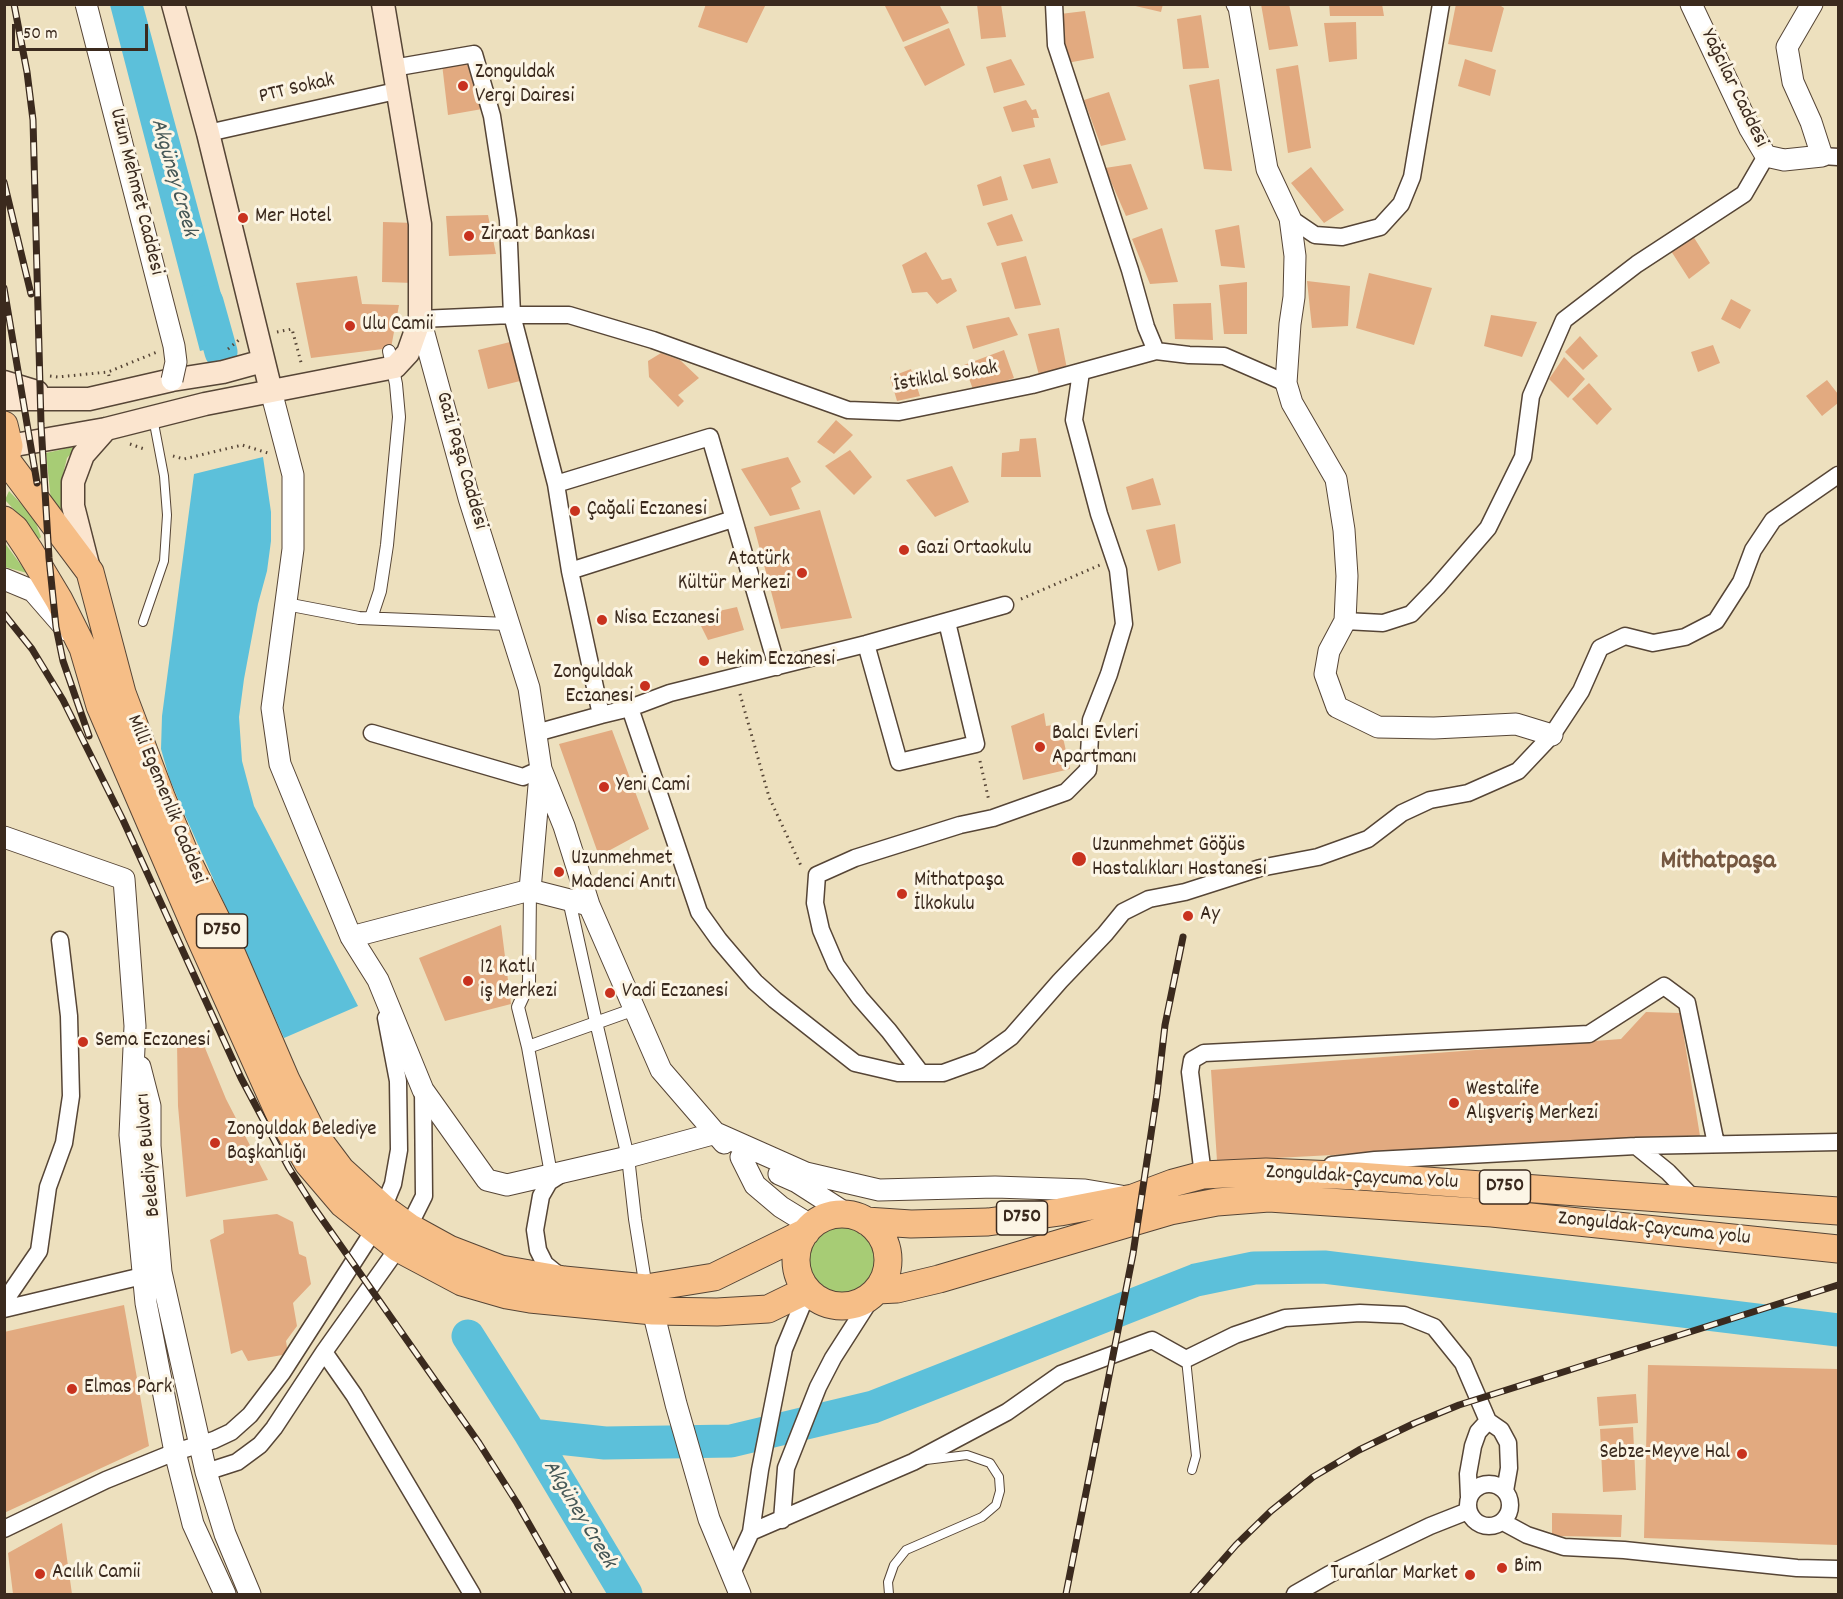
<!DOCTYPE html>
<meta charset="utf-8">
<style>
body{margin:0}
#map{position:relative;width:1843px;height:1599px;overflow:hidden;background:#ede0be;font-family:Dekko,sans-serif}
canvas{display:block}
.frame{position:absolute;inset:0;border:6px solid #3b2a1e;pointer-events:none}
.scale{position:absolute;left:12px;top:24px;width:136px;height:27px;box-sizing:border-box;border:3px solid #3b2a1e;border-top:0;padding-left:8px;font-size:18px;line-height:21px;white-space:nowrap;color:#3b2a1e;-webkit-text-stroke:4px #fcf5e5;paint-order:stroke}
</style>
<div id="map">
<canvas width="1843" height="1599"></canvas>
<div class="frame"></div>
<div class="scale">50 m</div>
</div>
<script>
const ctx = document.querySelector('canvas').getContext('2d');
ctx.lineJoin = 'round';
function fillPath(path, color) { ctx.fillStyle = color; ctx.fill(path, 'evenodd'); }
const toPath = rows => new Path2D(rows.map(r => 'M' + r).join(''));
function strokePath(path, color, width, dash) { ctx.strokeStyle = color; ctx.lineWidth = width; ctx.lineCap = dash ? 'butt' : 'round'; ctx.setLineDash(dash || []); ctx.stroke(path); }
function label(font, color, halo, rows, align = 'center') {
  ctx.font = font + ' Dekko,sans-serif'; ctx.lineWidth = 6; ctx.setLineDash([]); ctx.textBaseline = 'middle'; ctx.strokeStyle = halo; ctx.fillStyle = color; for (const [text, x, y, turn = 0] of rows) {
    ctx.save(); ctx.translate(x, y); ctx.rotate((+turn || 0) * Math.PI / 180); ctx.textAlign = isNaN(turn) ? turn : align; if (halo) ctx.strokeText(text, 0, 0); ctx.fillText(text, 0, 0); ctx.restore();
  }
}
fillPath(toPath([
 [78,446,67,458,62,478,61,493,66,515,51,501,46,453],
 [9,491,27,510,36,523,41,537,37,541,24,520,5,500],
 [4,542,27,573,5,567],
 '801 1260a41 41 0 1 1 82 0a41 41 0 1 1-82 0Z'
]), '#a7cc75');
fillPath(toPath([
 [110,5,143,5,234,342,200,351],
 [263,457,271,512,271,541,267,571,258,604,244,679,239,717,242,761,254,806,358,1006,284,1038,180,804,169,777,161,749,162,716,194,474]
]), '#5cc0da');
strokePath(toPath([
 [207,302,221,352],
 [468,1336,531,1435,626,1594],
 [531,1435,605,1443,731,1441,873,1407,1196,1280,1254,1268,1324,1267,1838,1330]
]), '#5cc0da', 33);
fillPath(toPath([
 [706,4,766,4,747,43,698,27],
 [884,4,939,4,949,23,903,42],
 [977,4,1001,4,1006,37,981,39],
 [1127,4,1163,4,1161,12],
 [1261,4,1289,4,1298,46,1269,50],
 [1329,4,1382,4,1384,16,1330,16],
 [1456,4,1498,4,1504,8,1492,52,1448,44],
 [1085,11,1094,58,1067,63,1060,14],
 [1201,15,1209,68,1183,69,1177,19],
 [1356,22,1357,59,1329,62,1324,23],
 [949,28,965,65,925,86,904,47],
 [1011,59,1025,85,994,93,986,67],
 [1465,59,1496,70,1490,96,1458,86],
 [474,63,488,108,448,115,442,64],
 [1298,65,1311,148,1288,153,1276,69],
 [1219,79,1232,171,1204,169,1189,85],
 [1109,92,1126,140,1101,146,1084,100],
 [1026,100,1032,110,1036,109,1039,118,1033,118,1035,127,1012,132,1003,107],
 [1050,158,1058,183,1032,189,1023,165],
 [1131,164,1148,209,1126,216,1105,168],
 [1311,167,1344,210,1324,223,1291,183],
 [1001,176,1008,200,983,206,977,185],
 [1012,214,1023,241,997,246,987,223],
 [488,215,496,254,449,256,446,216],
 [383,222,415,223,414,283,382,282],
 [1239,225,1245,268,1221,266,1215,230],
 [1162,228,1178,282,1150,284,1132,239],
 [1693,236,1710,263,1689,279,1671,251],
 [926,252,942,280,951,278,957,291,937,304,927,292,912,293,902,265],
 [1026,256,1041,305,1015,309,1001,263],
 [1369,273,1432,288,1414,345,1356,328],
 [357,276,362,304,399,305,391,348,311,358,296,283],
 [1307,281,1350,286,1348,326,1312,328],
 [1247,282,1247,334,1224,334,1219,285],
 [1731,299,1751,310,1740,329,1721,319],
 [1211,303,1213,340,1175,339,1173,304],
 [1491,315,1537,322,1522,357,1484,346],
 [1009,317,1018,335,973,349,966,326],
 [1059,328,1067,369,1039,375,1028,334],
 [1580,336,1598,356,1583,370,1565,352],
 [510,342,520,381,488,389,478,350],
 [1713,345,1720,363,1698,372,1691,352],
 [1004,350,1014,378,974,392,964,365],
 [661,353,680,360,699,378,678,395,684,401,678,407,649,377,648,361],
 [1564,357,1585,379,1568,398,1549,379],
 [911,369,920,396,897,401,890,377],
 [1827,380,1838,394,1838,403,1822,416,1806,396],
 [1589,383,1612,409,1597,425,1572,399],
 [836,420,853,435,834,454,817,442],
 [1036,438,1041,477,1001,477,1002,453,1019,451,1020,439],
 [850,450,872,477,854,495,825,466],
 [788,457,801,482,791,488,800,509,770,516,741,469],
 [952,466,969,502,935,517,906,480],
 [1153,478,1161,505,1132,510,1126,487],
 [820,510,852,618,781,629,754,527],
 [1175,524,1181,563,1158,571,1146,530],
 [737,607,744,630,708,640,696,616],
 [1044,713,1046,726,1060,724,1070,769,1023,780,1011,726],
 [612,730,649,829,599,856,559,744],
 [501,925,511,1004,445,1021,419,958],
 [1646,1012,1680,1013,1700,1136,1217,1161,1211,1070,1621,1039],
 [177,1042,203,1043,226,1099,268,1180,186,1197,178,1106],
 [277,1214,293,1222,299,1254,306,1257,311,1284,293,1303,297,1326,286,1341,288,1354,248,1361,242,1350,231,1354,210,1240,224,1233,223,1220],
 [124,1305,149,1446,4,1513,4,1332],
 [1648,1365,1838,1369,1838,1545,1644,1538],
 [1636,1394,1638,1423,1599,1426,1597,1397],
 [1633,1427,1636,1490,1603,1492,1600,1429],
 [1552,1513,1622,1515,1621,1537,1552,1536],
 [62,1523,72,1594,13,1594,8,1553]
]), '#e2aa80');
const service = toPath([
 [143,622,164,561,167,515,164,476,153,418],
 [1186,1359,1196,1456,1192,1470],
 [889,1594,888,1582,894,1565,906,1550,982,1517,996,1505,1000,1491,999,1477,990,1463,967,1455,926,1460]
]);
const pedestrian = toPath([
 [286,604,359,618,508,624],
 [371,618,380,591,387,545,399,417,396,384,389,351],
 [530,890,529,983,518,1007,528,1047,551,1174],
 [569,900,596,1022,628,1157,635,1219,646,1288],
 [528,1047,635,1009]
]);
const minor = toPath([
 [1054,4,1056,45,1130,270,1146,327,1156,351],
 [393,68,474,54,492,116,508,220,512,315,556,484,570,571,601,715,536,733],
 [208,133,396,91],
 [1822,156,1838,157],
 [1290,218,1315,235,1342,237,1380,227,1401,204,1412,177,1441,4],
 [420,319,512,315,569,315,653,340,848,410,899,412,1032,385,1156,351,1189,355,1224,356,1286,383],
 [556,484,710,437,777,667],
 [570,571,733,519],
 [1345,621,1383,623,1411,614,1437,587,1488,528,1523,457,1531,396,1564,320,1637,264,1744,194,1766,156],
 [866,644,899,762,976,744,947,622],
 [630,708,699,912,719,940,736,960,755,982,775,1000,855,1063,898,1073,943,1073,979,1060,1011,1037,1060,981,1105,934,1123,912,1149,899,1185,892,1260,868,1318,857,1368,839,1402,813,1430,800,1468,793,1518,771,1552,735,1581,691,1600,648,1625,636,1653,643,1685,637,1716,621,1741,582,1753,550,1773,520,1838,475],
 [601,715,630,708,670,693,866,644,1005,605],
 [372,733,523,777,541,769],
 [921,1073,889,1031,860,998,836,965,821,930,815,903,817,875,855,858,960,825,993,818,1066,792,1088,770,1091,720,1109,674,1124,624,1118,570,1099,514,1074,420,1081,372],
 [1636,1146,1668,1172,1695,1200],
 [1332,1165,1375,1160,1636,1146,1838,1142],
 [1203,1175,1190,1072,1192,1060,1204,1053,1589,1034,1664,986,1687,1003,1716,1144],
 [561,1277,545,1264,538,1250,535,1230,541,1196,549,1182,563,1173],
 [4,1302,39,1251,48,1187,64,1143,71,1096,69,1016,60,940],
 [4,1309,155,1273],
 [324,1352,354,1395,472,1594],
 [206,1472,237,1462,260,1445,274,1428,324,1352,398,1248,424,1196,423,1090],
 '1468 1505a21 21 0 1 1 42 0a21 21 0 1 1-42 0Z',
 [1469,1497,1468,1474,1473,1446,1478,1432,1488,1421,1501,1430,1508,1443,1509,1468,1505,1491],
 [782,1520,786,1468,818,1387,833,1358,874,1294],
 [1503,1522,1527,1535,1564,1547,1624,1550,1797,1568,1838,1569],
 [4,1529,106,1480,175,1452,214,1440,231,1432,250,1415,282,1373,374,1230,393,1184,399,1150,398,1081,386,1018],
 [751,1532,760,1470,784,1349,808,1291],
 [732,1573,751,1532,913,1462,1007,1412,1061,1374,1152,1340,1186,1359,1235,1335,1285,1318,1360,1313,1404,1315,1434,1327,1463,1363,1488,1421],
 [1295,1594,1330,1574,1430,1526,1468,1511]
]);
const tertiary = toPath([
 [1237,4,1239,7,1267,169,1290,218,1295,256,1294,297,1290,324,1286,383,1292,403,1336,479,1344,530,1347,576,1345,621,1329,651,1325,674,1337,707,1378,727,1434,728,1516,724,1552,735],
 [1691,4,1750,129,1766,156,1784,160,1822,156,1811,122,1793,82,1787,47,1812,4],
 [420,319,469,498,529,688,541,769,564,826,589,905,661,1070,724,1143],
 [271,391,293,475,293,549,272,708,280,764,351,937,378,980,423,1090,487,1180,507,1185,628,1157,716,1133,806,1173,879,1190,995,1187,1085,1190,1121,1196],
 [4,579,33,591,67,630],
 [4,837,124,879,135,1026,130,1135,146,1303,175,1452,193,1524,225,1594],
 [530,890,540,774],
 [351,937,530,890,589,905],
 [140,1067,150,1106,150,1146,161,1272,206,1472,225,1534,250,1594],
 [741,1157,755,1185,781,1207,812,1226],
 [779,1174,797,1182,850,1216],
 [653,1311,676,1404,709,1519,740,1594]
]);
const secondary = toPath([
 [173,4,208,133,271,391],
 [4,382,37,392],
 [4,399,89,399,172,380,223,372,263,361],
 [9,446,106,429,205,404,395,367,408,353,420,319,420,224,383,4],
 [88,565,73,506,73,482,83,455,106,429]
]);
const trunk = toPath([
 [4,425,9,446,4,467],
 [7,461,90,572,122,693,162,799,189,864,221,929,286,1080,311,1130,341,1170,384,1209,409,1227,449,1249,501,1269,564,1280,646,1288,714,1277,806,1232],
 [4,520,15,529,29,550,59,600,83,648,100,706,198,933,280,1115,308,1163,343,1204,398,1248,462,1282,507,1295,530,1299,653,1311,717,1312,768,1309,807,1290],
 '796 1260a46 46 0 1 1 92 0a46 46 0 1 1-92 0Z',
 [866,1221,911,1224,988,1222,1060,1212,1133,1198,1173,1183,1203,1175,1266,1172,1358,1176,1838,1211],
 [877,1290,897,1289,939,1279,1170,1211,1217,1202,1269,1198,1492,1213,1838,1249]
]);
strokePath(service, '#564536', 10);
strokePath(pedestrian, '#564536', 14);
strokePath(minor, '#564536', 19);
strokePath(tertiary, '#564536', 23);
strokePath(secondary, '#564536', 25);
strokePath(trunk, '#564536', 29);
strokePath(toPath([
 [277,332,292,329,302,366],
 [228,349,239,340],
 [50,376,58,377,108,372],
 [109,376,108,372,157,352],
 [130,444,147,450],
 [173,456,184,459,242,445,268,453],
 [1021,599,1100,565],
 [740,694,769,797,802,868],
 [980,761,989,801]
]), '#564536', 3, [1.5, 4.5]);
strokePath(service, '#fff', 8);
strokePath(pedestrian, '#fff', 12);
strokePath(minor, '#fff', 16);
strokePath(tertiary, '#fff', 21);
strokePath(secondary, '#fbe5cf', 22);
strokePath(trunk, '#f6be87', 27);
const rail = toPath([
 [14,4,27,72,33,120,41,424,49,558,56,627,63,661,89,736],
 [4,182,31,294],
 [4,288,37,483],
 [4,614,32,649,63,700,123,820,241,1078,289,1168,315,1209,479,1443,517,1503,569,1594],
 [1066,1594,1133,1254,1157,1094,1165,1025,1183,937],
 [1193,1594,1236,1545,1271,1511,1313,1477,1359,1450,1415,1423,1459,1405,1838,1285]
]);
strokePath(rail, '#3b2a1e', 7);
strokePath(rail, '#fcf5e5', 4.5, [14]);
const tertiaryBridge = toPath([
 [86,4,174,346,176,362,172,380]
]);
strokePath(tertiaryBridge, '#564536', 23, []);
strokePath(tertiaryBridge, '#fff', 21);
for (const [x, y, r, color] of [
 [463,86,6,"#c8321e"],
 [243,218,6,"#c8321e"],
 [469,236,6,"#c8321e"],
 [350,326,6,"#c8321e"],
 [575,511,6,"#c8321e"],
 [904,550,6,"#c8321e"],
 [802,573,6,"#c8321e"],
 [602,620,6,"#c8321e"],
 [704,661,6,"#c8321e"],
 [645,686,6,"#c8321e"],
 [1040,747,6,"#c8321e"],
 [604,787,6,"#c8321e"],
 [1079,859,8,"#c8321e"],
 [559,872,6,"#c8321e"],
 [902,894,6,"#c8321e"],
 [1188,916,6,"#c8321e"],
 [468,981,6,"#c8321e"],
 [610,993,6,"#c8321e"],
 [83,1042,6,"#c8321e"],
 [1454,1103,6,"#c8321e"],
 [215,1143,6,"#c8321e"],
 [72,1389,6,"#c8321e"],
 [1742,1454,6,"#c8321e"],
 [1502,1568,6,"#c8321e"],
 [40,1574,6,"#c8321e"],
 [1470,1575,6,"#c8321e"]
]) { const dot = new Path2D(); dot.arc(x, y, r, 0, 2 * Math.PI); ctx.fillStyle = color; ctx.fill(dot); strokePath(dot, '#fcf5e5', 2); }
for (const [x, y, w] of [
 [222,931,51],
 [1505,1187,51],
 [1022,1218,51]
]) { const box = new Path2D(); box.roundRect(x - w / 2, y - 17, w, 34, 4.5); ctx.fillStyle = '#fcf5e5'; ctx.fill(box); strokePath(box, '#3b2a1e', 1.5); }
label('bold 20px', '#3b2a1e', null, [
 ["D750",222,931],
 ["D750",1505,1187],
 ["D750",1022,1218]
]);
label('21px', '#3b2a1e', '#fcf5e5', [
 ["Zonguldak",475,74],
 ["Vergi Dairesi",475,98],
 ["Mer Hotel",255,218],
 ["Ziraat Bankası",481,236],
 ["Ulu Camii",362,326],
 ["Çağali Eczanesi",587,511],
 ["Gazi Ortaokulu",916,550],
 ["Atatürk",790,561,"right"],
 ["Kültür Merkezi",790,585,"right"],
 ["Nisa Eczanesi",614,620],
 ["Hekim Eczanesi",716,661],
 ["Zonguldak",633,674,"right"],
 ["Eczanesi",633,698,"right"],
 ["Balcı Evleri",1052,735],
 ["Apartmanı",1052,759],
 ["Yeni Cami",616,787],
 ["Uzunmehmet Göğüs",1092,847],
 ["Hastalıkları Hastanesi",1092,871],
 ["Uzunmehmet",571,860],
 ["Madenci Anıtı",571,884],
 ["Mithatpaşa",914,882],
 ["İlkokulu",914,906],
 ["Ay",1200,916],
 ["12 Katlı",480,969],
 ["iş Merkezi",480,993],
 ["Vadi Eczanesi",622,993],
 ["Sema Eczanesi",95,1042],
 ["Westalife",1466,1091],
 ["Alışveriş Merkezi",1466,1115],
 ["Zonguldak Belediye",227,1131],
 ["Başkanlığı",227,1155],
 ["Elmas Park",84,1389],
 ["Sebze-Meyve Hal",1730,1454,"right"],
 ["Bim",1514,1568],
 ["Acılık Camii",52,1574],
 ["Turanlar Market",1458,1575,"right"]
], 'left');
label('21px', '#3b2a1e', '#fcf5e5', [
 ["Yağcılar Caddesi",1733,89,64],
 ["PTT Sokak",297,90,-13],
 ["Uzun Mehmet Caddesi",135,192,76],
 ["İstiklal Sokak",946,378,-10],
 ["Gazi Paşa Caddesi",460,461,74],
 ["Milli Egemenlik Caddesi",165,800,68],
 ["Belediye Bulvarı",150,1155,-95],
 ["Zonguldak-Çaycuma Yolu",1362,1179,3],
 ["Zonguldak-Çaycuma yolu",1654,1230,6]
]);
label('italic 22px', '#455756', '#fcf5e5', [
 ["Akgüney Creek",172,178,74],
 ["Akgüney Creek",578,1515,59]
]);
label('bold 27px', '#755740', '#fcf5e5', [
 ["Mithatpaşa",1718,863]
]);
</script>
